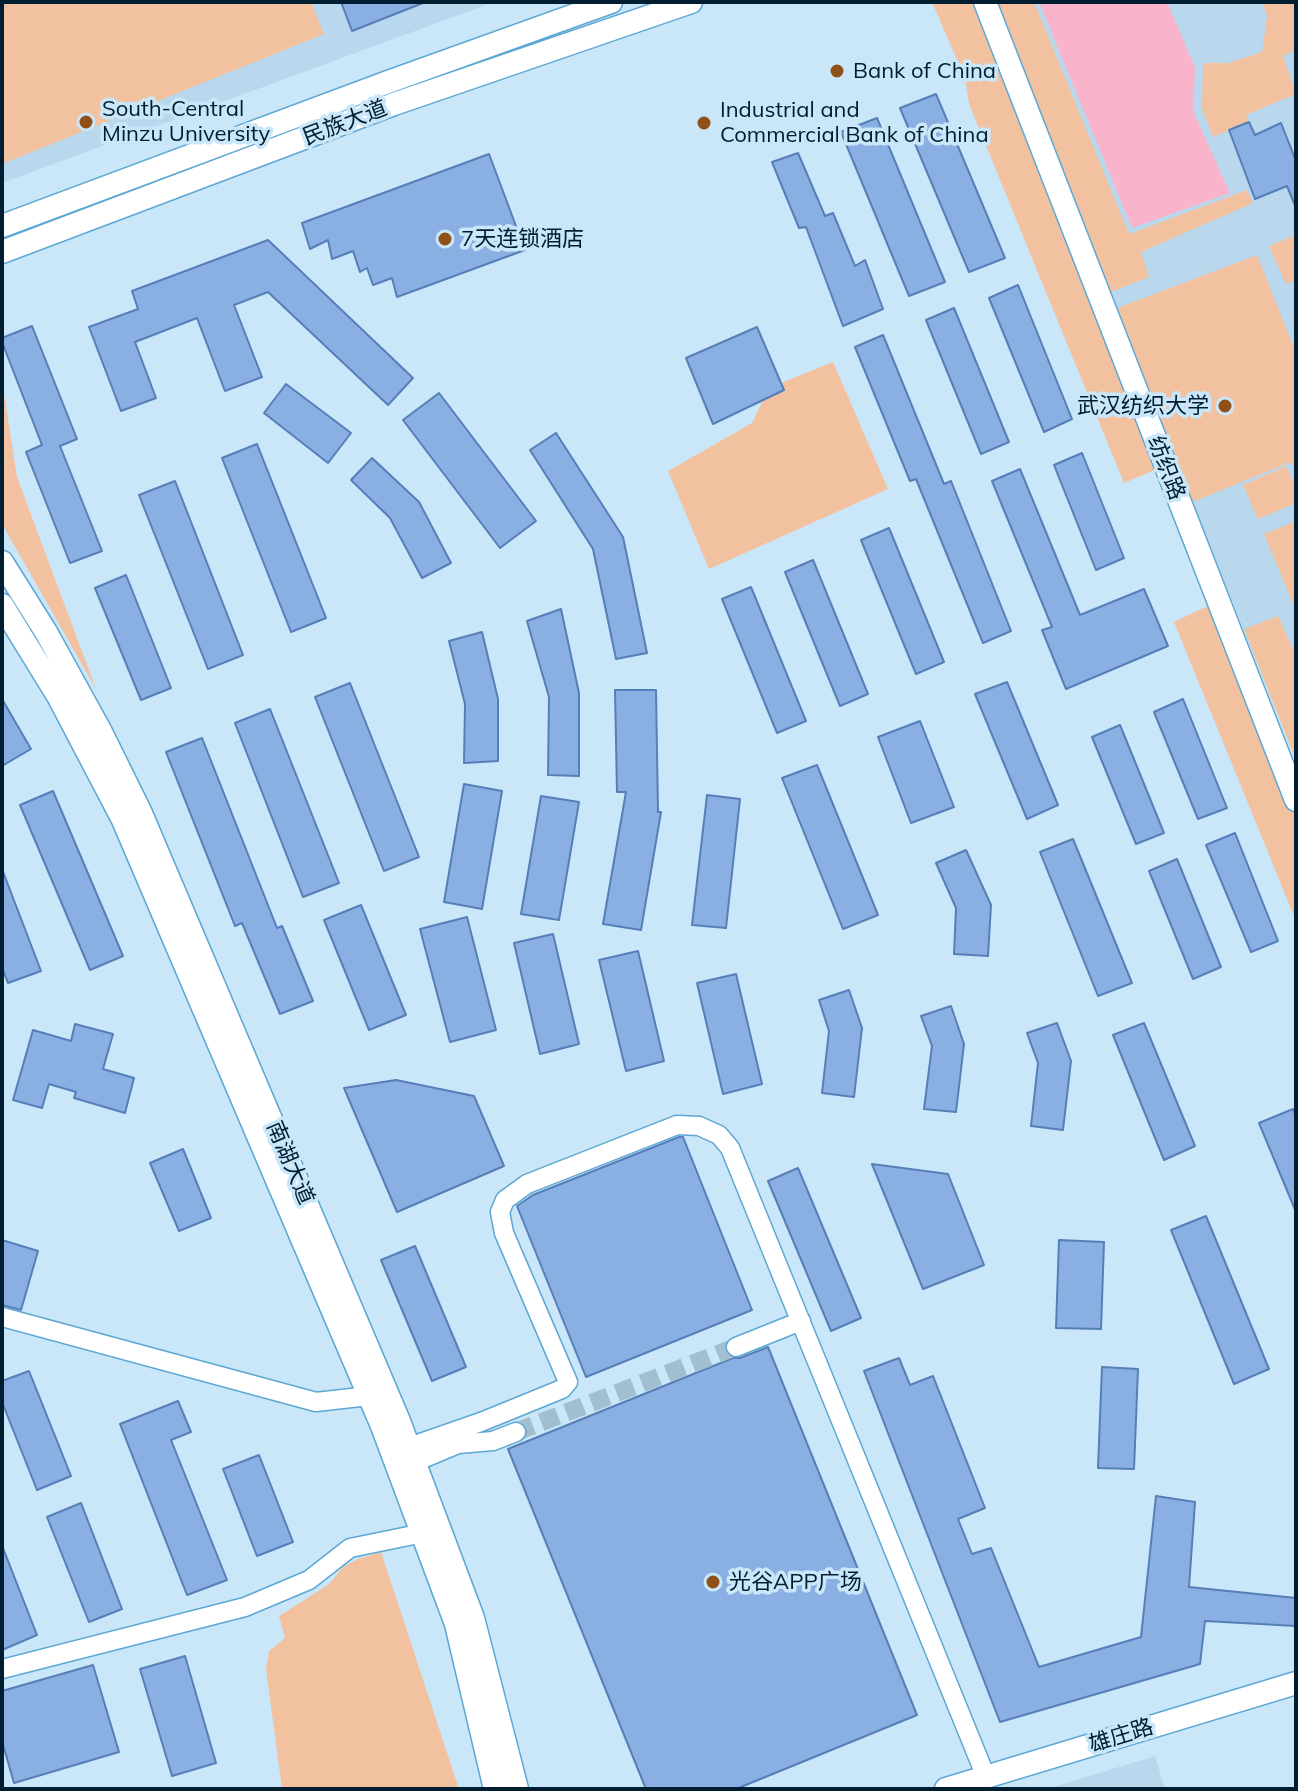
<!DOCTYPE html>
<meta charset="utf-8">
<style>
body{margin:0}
#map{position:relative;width:1298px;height:1791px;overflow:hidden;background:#cae6f9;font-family:Mulish,sans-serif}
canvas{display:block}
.frame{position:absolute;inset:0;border:4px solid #001e30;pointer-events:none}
</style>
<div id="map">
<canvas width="1298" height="1791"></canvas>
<div class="frame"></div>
</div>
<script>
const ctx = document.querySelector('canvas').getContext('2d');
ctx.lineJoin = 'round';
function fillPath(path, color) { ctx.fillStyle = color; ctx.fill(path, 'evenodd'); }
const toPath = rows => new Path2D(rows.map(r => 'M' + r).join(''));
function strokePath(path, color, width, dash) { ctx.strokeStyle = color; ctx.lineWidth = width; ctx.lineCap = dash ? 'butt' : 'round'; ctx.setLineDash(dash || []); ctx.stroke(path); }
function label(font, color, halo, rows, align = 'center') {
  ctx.font = font + ' Mulish,"Noto Sans SC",sans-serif'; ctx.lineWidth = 7; ctx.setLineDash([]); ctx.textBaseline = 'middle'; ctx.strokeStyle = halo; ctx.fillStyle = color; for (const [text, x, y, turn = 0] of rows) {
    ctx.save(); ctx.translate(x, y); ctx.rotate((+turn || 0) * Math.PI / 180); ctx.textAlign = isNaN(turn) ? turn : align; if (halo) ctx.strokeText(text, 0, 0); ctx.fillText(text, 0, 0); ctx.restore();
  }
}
fillPath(toPath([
 [2,2,494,2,2,183],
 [991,2,1296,2,1296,760,1108,293],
 [1155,1756,1165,1789,1047,1789]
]), '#b9d8ed');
fillPath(toPath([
 [2,2,311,2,324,34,2,164],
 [932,2,985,2,1165,466,1124,483,969,104,965,78],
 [991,2,1034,2,1129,234,1247,190,1253,203,1141,252,1149,277,1108,293],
 [1262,2,1296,2,1296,50,1283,56,1296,94,1246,115,1249,122,1213,137,1202,109,1203,63,1228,63,1262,52,1267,16],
 [1296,235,1296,280,1286,284,1269,246],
 [1257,255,1296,353,1296,472,1291,462,1192,502,1115,309],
 [833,362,888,489,709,569,668,471,752,423,769,388],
 [2,381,17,477,96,689,2,524],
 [1286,466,1296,488,1296,503,1258,519,1243,485],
 [1296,521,1296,611,1264,534],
 [1218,601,1296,800,1296,921,1174,622],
 [1278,616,1296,656,1296,760,1244,629],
 [381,1552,459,1789,282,1789,266,1669,269,1651,285,1638,279,1616,329,1584,343,1567,358,1559]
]), '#f2c2a0');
fillPath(toPath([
 [1039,2,1174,2,1168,5,1195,67,1193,111,1230,193,1132,228]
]), '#f9b4cb');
const building = toPath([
 [341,2,423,2,423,3,352,31,341,2],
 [936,94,1005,258,969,272,900,108,936,94],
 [877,118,945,282,909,296,841,132,877,118],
 [1249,122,1255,135,1281,123,1296,161,1296,208,1287,186,1255,199,1229,130,1249,122],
 [798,153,825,216,833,213,855,266,865,260,883,309,843,326,806,227,799,228,772,162,798,153],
 [489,154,525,250,397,297,392,278,373,285,367,268,360,272,353,251,332,259,328,240,310,249,302,223,489,154],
 [268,240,413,378,388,405,268,292,234,305,262,377,225,391,197,318,135,342,156,398,121,411,89,327,138,309,132,291,268,240],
 [1018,285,1072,419,1044,432,989,298,1018,285],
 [954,308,1009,442,981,454,926,320,954,308],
 [32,326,77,439,60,446,102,551,70,563,26,452,42,445,2,342,2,338,32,326],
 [757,327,784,390,713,424,686,358,757,327],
 [883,335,944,484,951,481,1011,631,983,643,916,479,910,481,855,347,883,335],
 [286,384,351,433,328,463,264,413,286,384],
 [439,393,536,521,500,548,403,420,439,393],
 [556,433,623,537,647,653,616,659,593,549,530,450,556,433],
 [257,444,326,618,291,632,222,458,257,444],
 [1082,453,1124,558,1096,570,1054,465,1082,453],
 [372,458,419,502,451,563,422,578,390,518,351,480,372,458],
 [1020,469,1080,615,1144,589,1168,646,1066,689,1042,630,1052,627,992,481,1020,469],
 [175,481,243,655,208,669,139,495,175,481],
 [889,528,944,662,916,674,861,540,889,528],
 [813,560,868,694,840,706,785,572,813,560],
 [126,575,171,688,141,700,95,588,126,575],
 [751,587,806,721,777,733,722,599,751,587],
 [561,609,579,693,579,776,548,775,549,697,527,621,561,609],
 [482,632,498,699,498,761,464,763,465,704,449,641,482,632],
 [1007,682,1058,805,1027,819,975,694,1007,682],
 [350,683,419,857,384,871,315,697,350,683],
 [615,690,656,690,658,812,661,812,641,930,603,924,626,792,617,792,615,690],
 [2,699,31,749,2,766,2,699],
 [1183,699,1227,808,1198,819,1154,712,1183,699],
 [270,709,339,883,303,897,235,723,270,709],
 [920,721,954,807,911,823,878,737,920,721],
 [1120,725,1164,833,1136,844,1092,737,1120,725],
 [202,738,277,928,282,926,313,1001,280,1014,242,923,235,926,166,752,202,738],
 [817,765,878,915,843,929,782,778,817,765],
 [464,784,502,791,482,909,444,902,464,784],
 [53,791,123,956,90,970,20,805,53,791],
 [707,795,740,799,726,928,692,925,707,795],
 [541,796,579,802,559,920,521,914,541,796],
 [1235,833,1278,941,1251,952,1206,845,1235,833],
 [1073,839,1132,983,1098,996,1040,852,1073,839],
 [966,850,991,905,988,956,954,954,956,908,936,863,966,850],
 [1177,859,1221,967,1193,979,1149,871,1177,859],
 [2,869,41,971,8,983,2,968,2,869],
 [361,905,406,1015,369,1030,324,920,361,905],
 [467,917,496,1030,450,1042,420,929,467,917],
 [553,934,579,1044,540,1054,514,943,553,934],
 [638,951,664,1061,626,1071,599,960,638,951],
 [736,974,762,1084,723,1094,697,983,736,974],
 [849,990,862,1028,854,1097,822,1093,829,1031,819,1000,849,990],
 [951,1006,964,1044,956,1112,924,1109,932,1046,921,1016,951,1006],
 [1057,1023,1071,1061,1063,1130,1031,1126,1038,1063,1027,1033,1057,1023],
 [1144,1023,1195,1146,1164,1160,1113,1035,1144,1023],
 [75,1024,113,1034,103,1069,134,1078,125,1113,74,1098,76,1092,49,1084,42,1108,13,1100,33,1030,71,1041,75,1024],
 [396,1080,474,1096,504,1166,397,1212,344,1088,396,1080],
 [1293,1109,1296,1117,1296,1212,1259,1123,1293,1109],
 [679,1137,683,1137,752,1310,586,1377,517,1206,533,1195,679,1137],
 [183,1149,211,1218,179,1231,150,1163,183,1149],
 [872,1164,948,1174,984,1265,923,1289,872,1164],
 [798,1168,861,1318,831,1331,768,1181,798,1168],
 [1206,1216,1269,1369,1234,1384,1171,1230,1206,1216],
 [2,1240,38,1251,21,1310,2,1305,2,1240],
 [1059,1240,1104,1242,1101,1329,1056,1328,1059,1240],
 [415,1246,466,1367,432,1381,381,1260,415,1246],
 [768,1347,917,1715,736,1789,646,1789,508,1449,733,1358,740,1358,768,1347],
 [899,1358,910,1385,933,1376,985,1508,958,1519,972,1554,991,1548,1039,1667,1141,1637,1156,1496,1195,1502,1189,1587,1296,1598,1296,1626,1205,1621,1200,1664,1000,1722,864,1371,899,1358],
 [1102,1367,1138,1369,1134,1469,1098,1468,1102,1367],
 [29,1371,71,1476,37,1490,2,1402,2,1381,29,1371],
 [178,1401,191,1432,171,1440,227,1580,187,1595,120,1424,178,1401],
 [259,1455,293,1542,257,1556,223,1469,259,1455],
 [81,1503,122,1609,89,1622,47,1517,81,1503],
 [3,1548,37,1635,2,1650,2,1549,3,1548],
 [185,1656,216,1763,172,1776,140,1669,185,1656],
 [93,1665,119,1752,14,1783,2,1741,2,1691,93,1665]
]);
fillPath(building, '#8aafe3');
strokePath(building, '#567eb8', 2);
strokePath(toPath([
 [516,1432,736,1347]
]), '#a2bed1', 18, [18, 9]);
const minor = toPath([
 [2,1317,316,1402,369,1396,379,1392],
 [736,1347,801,1321],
 [409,1447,481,1422,562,1389,568,1382,504,1233,500,1212,505,1200,527,1184,677,1125,699,1126,719,1135,730,1148,986,1777],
 [415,1462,458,1444,493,1441,516,1432],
 [2,1669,245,1607,309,1580,350,1548,433,1531]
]);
const major = toPath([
 [985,2,1296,800],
 [2,226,388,82,611,2],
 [2,252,394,104,691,2],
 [2,562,46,632,101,732,140,811,399,1421,473,1618,517,1789],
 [2,605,58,696,123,820,382,1426,456,1624,495,1789],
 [946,1789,1296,1683]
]);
strokePath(minor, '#5ca7d4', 21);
strokePath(major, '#5ca7d4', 25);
strokePath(minor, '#fff', 18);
strokePath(major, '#fff', 22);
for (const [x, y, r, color] of [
 [837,71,8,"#905118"],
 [86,122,8,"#905118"],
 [704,123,8,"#905118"],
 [445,239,8,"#905118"],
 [1225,406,8,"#905118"],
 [713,1582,8,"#905118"]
]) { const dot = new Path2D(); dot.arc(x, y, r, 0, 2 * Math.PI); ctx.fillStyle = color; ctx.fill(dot); strokePath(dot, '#cae6f9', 3); }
label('22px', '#001e30', '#cae6f9', [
 ["Bank of China",853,71],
 ["South-Central",102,109],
 ["Minzu University",102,134],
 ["Industrial and",720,110],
 ["Commercial Bank of China",720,135],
 ["7天连锁酒店",461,239],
 ["武汉纺织大学",1209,406,"right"],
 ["光谷APP广场",729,1582]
], 'left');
label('22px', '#001e30', '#cae6f9', [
 ["民族大道",345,123,-21],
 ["纺织路",1166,468,69],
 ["南湖大道",290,1163,67],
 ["雄庄路",1121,1736,-17]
]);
</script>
